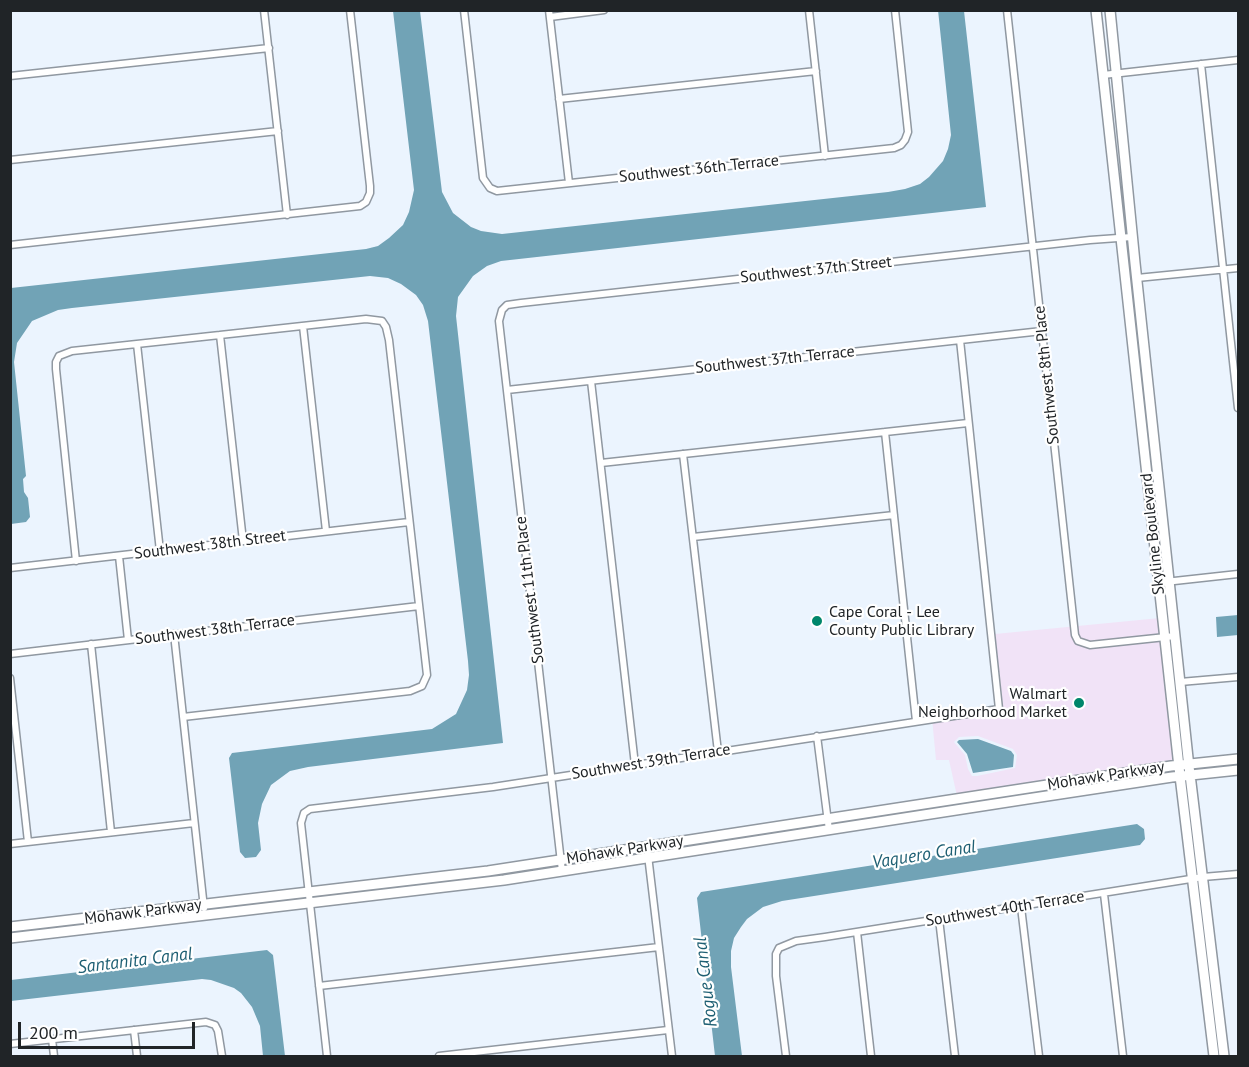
<!DOCTYPE html>
<style>
body{margin:0}
#map{position:relative;width:1249px;height:1067px;overflow:hidden;background:#ebf4fe;font-family:"PT Sans",sans-serif}
canvas{display:block}
.frame{position:absolute;inset:0;border:12px solid #202427;pointer-events:none}
.scale{position:absolute;left:18px;top:1022px;width:177px;height:27px;box-sizing:border-box;border:3px solid #202427;border-top:0;padding-left:8px;font-size:18px;line-height:21px;white-space:nowrap;color:#202427;-webkit-text-stroke:4px #fff;paint-order:stroke}
</style>
<div id="map">
<canvas width="1249" height="1067"></canvas>
<div class="frame"></div>
<div class="scale">200 m</div>
</div>
<script>
const ctx = document.querySelector('canvas').getContext('2d');
ctx.lineJoin = 'round';
function fillPath(path, color) { ctx.fillStyle = color; ctx.fill(path, 'evenodd'); }
const toPath = rows => new Path2D(rows.map(r => 'M' + r).join(''));
function strokePath(path, color, width, dash) { ctx.strokeStyle = color; ctx.lineWidth = width; ctx.lineCap = dash ? 'butt' : 'round'; ctx.setLineDash(dash || []); ctx.stroke(path); }
function label(font, color, halo, rows, align = 'center') {
  ctx.font = font + ' "PT Sans",sans-serif'; ctx.lineWidth = 4.5; ctx.setLineDash([]); ctx.textBaseline = 'middle'; ctx.strokeStyle = halo; ctx.fillStyle = color; for (const [text, x, y, turn = 0] of rows) {
    ctx.save(); ctx.translate(x, y); ctx.rotate((+turn || 0) * Math.PI / 180); ctx.textAlign = isNaN(turn) ? turn : align; if (halo) ctx.strokeText(text, 0, 0); ctx.fillText(text, 0, 0); ctx.restore();
  }
}
fillPath(toPath([
 [1160,618,1175,762,957,796,949,760,936,760,932,718,1003,707,995,634],
 [978,736,1013,749,1017,755,1015,768,977,776,972,776,968,769,965,755,954,742,959,737]
]), '#f1e3f7');
fillPath(toPath([
 [393,11,420,11,442,192,453,213,471,227,481,231,502,234,888,192,905,189,920,184,929,177,943,161,948,149,951,135,938,10,964,11,986,207,501,261,487,266,473,276,458,297,456,316,503,743,308,767,290,771,271,785,262,804,258,823,261,850,256,857,245,858,240,852,229,758,232,753,432,729,456,714,467,690,469,675,468,661,428,321,423,305,416,295,401,284,388,278,370,276,72,308,58,310,32,321,17,343,14,362,26,476,23,479,24,492,28,498,30,517,26,522,11,524,11,288,366,249,378,246,389,238,403,225,409,212,414,190],
 [1238,615,1238,635,1217,637,1216,617],
 [978,739,1011,751,1014,755,1013,767,973,773,967,754,957,742,959,740],
 [1137,824,1144,829,1145,839,1140,845,782,901,763,907,747,919,741,927,734,938,731,951,731,967,742,1056,715,1056,697,898,701,892],
 [267,950,273,955,285,1056,263,1056,260,1026,252,1007,241,993,234,988,211,980,202,979,11,1001,11,980]
]), '#71a3b6');
const street = toPath([
 [264,10,287,215],
 [464,10,483,178,490,188,497,191,894,148,901,145,905,140,908,132,895,10],
 [549,10,569,183],
 [809,10,825,156],
 [1007,10,1075,635,1078,641,1090,645,1175,636],
 [550,17,604,10],
 [1201,64,1238,408],
 [1103,75,1238,60],
 [10,76,269,48],
 [559,99,816,71],
 [10,160,278,131],
 [10,245,360,206,366,202,370,193,370,186,350,10],
 [1137,278,1238,268],
 [303,326,326,531],
 [220,335,243,541],
 [137,344,160,551],
 [591,381,635,765],
 [507,390,1042,331],
 [885,432,916,721],
 [683,454,718,752],
 [601,463,968,423],
 [693,537,894,515],
 [119,556,128,640],
 [76,561,56,369,56,362,59,356,72,351,220,335,366,319,382,321,386,327,389,340,427,675,422,686,410,691,183,717],
 [10,568,409,522],
 [1165,582,1238,574],
 [174,634,204,908],
 [91,644,111,832],
 [10,654,419,606],
 [10,678,28,842],
 [1180,682,1238,677],
 [817,736,829,830],
 [10,844,194,823],
 [647,847,672,1056],
 [562,871,499,321,502,310,507,305,521,303,1090,240,1132,237],
 [1104,894,1123,1056],
 [1021,907,1039,1056],
 [939,919,955,1056],
 [857,932,871,1056],
 [319,986,659,947],
 [134,1030,137,1056],
 [52,1039,54,1056],
 [10,1044,206,1022,215,1025,218,1031,222,1056],
 [327,1056,301,823,304,813,310,809,493,787,999,709,960,340],
 [439,1056,668,1030],
 [786,1056,776,976,776,954,779,948,796,941,825,937,1203,877,1238,874]
]);
const secondary = toPath([
 [1096,10,1180,776,1214,1056],
 [1110,10,1135,263,1188,758,1224,1056],
 [10,927,488,871,1171,766,1238,759],
 [10,938,504,880,1027,799,1172,777,1238,770]
]);
strokePath(street, '#9098a1', 9);
strokePath(secondary, '#9098a1', 12);
strokePath(street, '#fff', 6);
strokePath(secondary, '#fff', 9);
for (const [x, y, r, color] of [
 [817,621,6,"#00866b"],
 [1079,703,6,"#00866b"]
]) { const dot = new Path2D(); dot.arc(x, y, r, 0, 2 * Math.PI); ctx.fillStyle = color; ctx.fill(dot); strokePath(dot, '#fff', 2); }
label('16px', '#202427', '#fff', [
 ["Southwest 36th Terrace",699,169,-6],
 ["Southwest 37th Street",816,270,-6],
 ["Southwest 37th Terrace",775,360,-6],
 ["Southwest 8th Place",1047,375,-96],
 ["Skyline Boulevard",1153,534,-96],
 ["Southwest 38th Street",210,545,-7],
 ["Southwest 11th Place",530,590,-97],
 ["Southwest 38th Terrace",215,630,-7],
 ["Southwest 39th Terrace",651,762,-9],
 ["Mohawk Parkway",1106,776,-9],
 ["Mohawk Parkway",625,850,-9],
 ["Southwest 40th Terrace",1005,909,-9],
 ["Mohawk Parkway",143,912,-7]
]);
label('16px', '#202427', '#fff', [
 ["Cape Coral - Lee",829,612],
 ["County Public Library",829,630],
 ["Walmart",1067,694,"right"],
 ["Neighborhood Market",1067,712,"right"]
], 'left');
label('italic 18px', '#1e5f73', '#fff', [
 ["Vaquero Canal",924,855,-9],
 ["Santanita Canal",135,961,-7],
 ["Rogue Canal",706,982,-97]
]);
</script>
